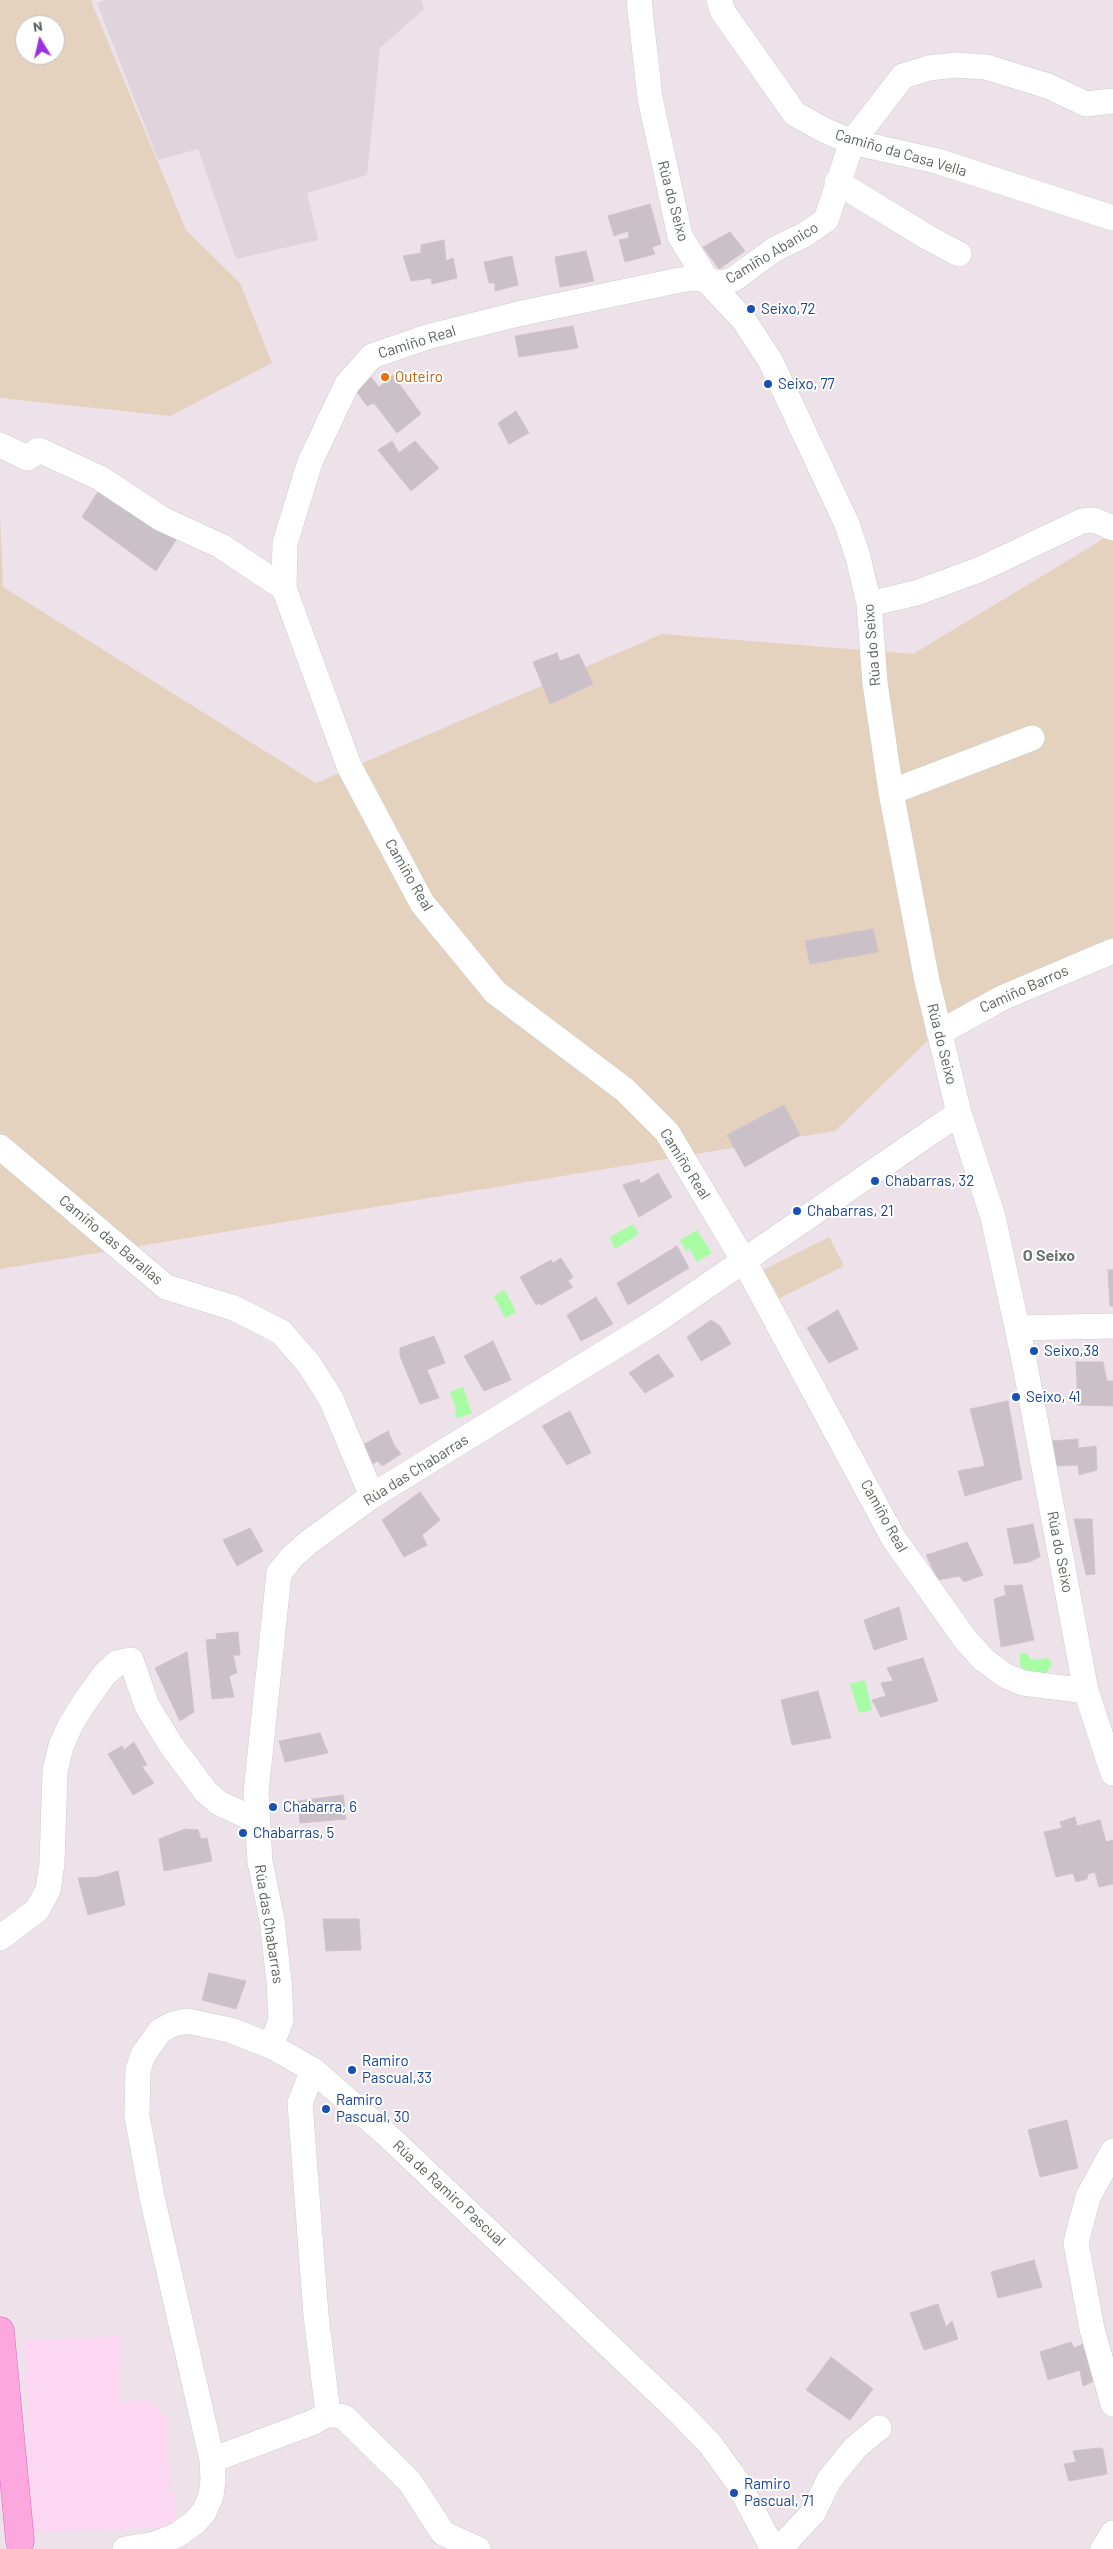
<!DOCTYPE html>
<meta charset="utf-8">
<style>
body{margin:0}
#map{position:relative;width:1113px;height:2549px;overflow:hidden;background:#ede2ea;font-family:Barlow,sans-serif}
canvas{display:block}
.north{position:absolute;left:15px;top:15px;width:50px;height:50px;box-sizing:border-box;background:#fff;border:1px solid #bdc0bd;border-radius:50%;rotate:351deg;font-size:14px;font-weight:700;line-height:20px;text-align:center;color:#5a625b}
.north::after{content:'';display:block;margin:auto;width:18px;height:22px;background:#9a32e2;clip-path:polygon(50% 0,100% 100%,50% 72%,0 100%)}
</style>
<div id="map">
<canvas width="1113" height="2549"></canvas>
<div class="north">N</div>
</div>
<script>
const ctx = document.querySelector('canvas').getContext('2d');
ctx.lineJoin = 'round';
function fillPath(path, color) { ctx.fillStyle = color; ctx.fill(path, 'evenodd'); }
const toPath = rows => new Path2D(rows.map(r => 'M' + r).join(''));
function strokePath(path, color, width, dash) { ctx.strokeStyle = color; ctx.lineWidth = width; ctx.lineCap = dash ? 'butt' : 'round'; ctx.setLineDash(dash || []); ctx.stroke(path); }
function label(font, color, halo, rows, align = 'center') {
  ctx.font = font + ' Barlow,sans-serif'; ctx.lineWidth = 4; ctx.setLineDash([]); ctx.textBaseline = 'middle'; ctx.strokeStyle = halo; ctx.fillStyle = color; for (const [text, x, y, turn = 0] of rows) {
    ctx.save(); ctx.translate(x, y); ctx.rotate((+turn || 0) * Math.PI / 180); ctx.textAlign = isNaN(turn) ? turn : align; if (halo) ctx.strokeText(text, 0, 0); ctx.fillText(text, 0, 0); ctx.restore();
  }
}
fillPath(toPath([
 [121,2336,120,2401,148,2400,167,2418,170,2493,176,2494,174,2527,32,2532,24,2340]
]), '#fcd7f2');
fillPath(toPath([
 [105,0,421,0,424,9,380,48,367,175,307,193,318,240,236,259,198,149,158,160,97,3]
]), '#dfd3dc');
fillPath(toPath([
 [0,0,94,0,91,1,186,230,240,283,272,363,170,416,0,398],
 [25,25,55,25,55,55,25,55],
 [0,511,3,587,316,783,662,634,913,654,1113,533,1113,944,950,1019,835,1131,0,1269],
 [829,1237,844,1266,776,1300,761,1271]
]), '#e4d2bf');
fillPath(toPath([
 [633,1224,639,1234,615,1249,610,1237],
 [697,1230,712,1253,697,1262,689,1248,686,1251,680,1240],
 [505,1290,516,1312,505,1318,494,1296],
 [463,1387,472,1413,459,1418,455,1417,456,1409,450,1392],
 [1020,1653,1026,1653,1032,1660,1048,1658,1052,1663,1047,1672,1041,1674,1024,1669,1020,1665],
 [865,1680,872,1710,859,1713,850,1684]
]), '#a8fca3');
const building = toPath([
 [650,204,661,244,652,247,655,254,625,262,619,240,629,238,628,231,614,236,608,216,650,204],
 [730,232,745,251,719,269,703,247,730,232],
 [444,240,446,261,453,258,457,278,432,284,431,278,411,281,403,256,421,253,421,245,444,240],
 [586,251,594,281,560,287,555,257,586,251],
 [512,256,518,285,495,291,495,283,489,283,484,262,512,256],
 [573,326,578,348,519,357,515,336,573,326],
 [366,371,379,387,393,375,421,414,397,433,374,403,367,406,352,385,366,371],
 [516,411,529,433,509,444,498,423,516,411],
 [392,441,399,453,415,441,439,468,411,491,378,450,392,441],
 [101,487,178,537,156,571,82,517,101,487],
 [557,653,560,661,579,654,593,684,550,704,533,662,557,653],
 [873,929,878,952,810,964,805,941,873,929],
 [784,1105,800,1135,745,1167,727,1135,784,1105],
 [658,1173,672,1197,639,1217,623,1185,639,1179,641,1184,658,1173],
 [677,1246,689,1268,628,1305,617,1283,677,1246],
 [561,1258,573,1277,568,1281,573,1287,541,1305,540,1303,536,1305,520,1277,551,1260,553,1263,561,1258],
 [1108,1270,1113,1270,1113,1306,1110,1306,1108,1270],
 [596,1297,613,1324,581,1341,567,1315,596,1297],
 [838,1310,858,1349,829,1363,807,1328,838,1310],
 [711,1320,720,1326,731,1344,701,1361,687,1337,711,1320],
 [434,1336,445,1363,427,1370,439,1398,420,1404,400,1356,400,1348,434,1336],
 [493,1341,511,1380,484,1391,464,1356,493,1341],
 [658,1354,674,1376,645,1393,629,1373,658,1354],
 [1076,1362,1103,1362,1107,1381,1113,1381,1113,1406,1078,1405,1076,1362],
 [1008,1401,1022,1479,965,1496,958,1471,985,1466,970,1409,1008,1401],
 [570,1411,591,1453,567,1465,542,1426,570,1411],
 [388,1431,394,1445,401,1454,382,1466,378,1461,373,1464,363,1445,388,1431],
 [1078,1439,1078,1448,1096,1446,1097,1470,1079,1475,1078,1465,1055,1466,1052,1441,1078,1439],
 [420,1492,440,1520,422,1535,427,1545,404,1557,382,1520,420,1492],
 [1074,1519,1092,1519,1095,1574,1086,1575,1074,1519],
 [1033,1524,1040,1557,1029,1562,1014,1564,1007,1529,1033,1524],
 [250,1528,263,1551,237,1566,223,1540,250,1528],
 [967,1542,983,1575,964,1582,959,1576,938,1580,926,1555,967,1542],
 [1022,1585,1034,1640,1001,1647,994,1599,1006,1595,1004,1586,1022,1585],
 [899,1607,907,1639,874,1650,864,1620,899,1607],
 [238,1632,240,1655,233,1655,237,1673,229,1676,234,1697,212,1699,206,1640,217,1639,216,1634,238,1632],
 [187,1652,194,1712,180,1721,155,1668,187,1652],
 [923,1658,938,1701,881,1717,872,1700,886,1696,881,1683,893,1681,887,1668,923,1658],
 [818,1691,831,1738,792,1745,781,1700,818,1691],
 [320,1733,328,1753,285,1762,279,1741,320,1733],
 [134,1742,147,1765,142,1767,154,1783,133,1795,108,1754,122,1746,124,1750,134,1742],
 [343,1795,346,1819,300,1823,298,1801,343,1795],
 [1075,1817,1077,1826,1100,1820,1106,1842,1113,1840,1113,1884,1099,1887,1095,1872,1088,1874,1087,1879,1076,1882,1073,1873,1056,1877,1044,1832,1062,1828,1060,1822,1075,1817],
 [185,1829,198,1830,201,1839,207,1838,212,1861,164,1871,159,1839,185,1829],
 [118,1871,125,1905,88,1915,78,1878,97,1877,118,1871],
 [323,1919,359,1919,361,1950,326,1951,323,1919],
 [209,1973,246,1981,236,2009,202,2000,209,1973],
 [1067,2120,1078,2168,1040,2177,1028,2130,1067,2120],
 [1034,2260,1042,2287,998,2298,991,2272,1034,2260],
 [938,2304,946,2327,952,2321,958,2339,924,2350,910,2313,938,2304],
 [1071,2342,1074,2348,1088,2342,1101,2378,1083,2386,1080,2370,1048,2380,1040,2352,1071,2342],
 [831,2357,873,2389,850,2420,806,2390,831,2357],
 [1099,2448,1103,2449,1107,2474,1069,2481,1064,2464,1076,2462,1073,2451,1099,2448]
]);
fillPath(building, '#cac0c8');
strokePath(building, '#d1c1ce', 1);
const minor = toPath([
 [639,0,650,98,680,236,708,282,743,319,770,360,847,524,858,557,869,604,875,683,891,792,927,981,959,1113,993,1217,1024,1360,1086,1691,1113,1773],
 [719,0,723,12,795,114,824,130,852,142,937,161,1113,218],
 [837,182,927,237,959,254],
 [0,445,27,458,39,450,100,478,162,519,221,546,284,588,285,543,310,462,347,384,372,356,427,337,518,314,680,280,694,278,722,283,734,279,775,249,804,235,826,220,852,142,903,76,929,68,956,65,986,67,1048,86,1086,104,1113,101],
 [284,588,349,766,422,903,495,992,625,1090,667,1132,744,1261,894,1539,965,1639,984,1660,1006,1676,1023,1683,1086,1691],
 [869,604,916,593,981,569,1082,521,1094,520,1113,528],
 [891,792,1032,738],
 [939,1033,1002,998,1113,951],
 [0,1147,166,1287,234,1308,281,1332,309,1364,331,1399,372,1496],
 [1017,1328,1113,1326],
 [0,1938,37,1910,48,1890,52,1863,55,1771,61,1746,71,1724,84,1703,104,1675,117,1663,131,1660,147,1706,171,1745,206,1792,219,1803,257,1821],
 [271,2046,281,2020,279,1981,272,1920,260,1862,256,1793,279,1573,292,1557,309,1542,372,1496,653,1323,959,1113],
 [1113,2151,1088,2197,1076,2243,1092,2329,1113,2404],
 [328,2414,344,2417,410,2482,443,2533,478,2549],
 [212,2460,314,2422,328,2414,316,2315,300,2103,313,2070],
 [125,2549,155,2544,177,2535,194,2523,204,2512,211,2496,213,2480,212,2460,152,2197,137,2116,138,2070,143,2055,160,2031,173,2024,187,2021,230,2030,271,2046,313,2070,385,2133,680,2413,710,2444,737,2481,773,2549],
 [779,2549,813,2513,829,2480,855,2448,879,2428],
 [1103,2549,1113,2533]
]);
const major = toPath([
 [0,2331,20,2541]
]);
strokePath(minor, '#c9cfca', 26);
strokePath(major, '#ec5ccb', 29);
strokePath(minor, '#fff', 25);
strokePath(major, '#fca8de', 28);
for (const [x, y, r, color] of [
 [751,309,5,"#1a4fb4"],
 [385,377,5,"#e8710a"],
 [768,384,5,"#1a4fb4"],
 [875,1181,5,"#1a4fb4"],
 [797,1211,5,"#1a4fb4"],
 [1034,1351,5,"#1a4fb4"],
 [1016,1397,5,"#1a4fb4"],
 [273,1807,5,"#1a4fb4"],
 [243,1833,5,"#1a4fb4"],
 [352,2070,5,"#1a4fb4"],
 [326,2109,5,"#1a4fb4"],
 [734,2493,5,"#1a4fb4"]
]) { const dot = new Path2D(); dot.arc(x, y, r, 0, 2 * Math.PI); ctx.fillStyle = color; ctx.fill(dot); strokePath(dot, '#fff', 2); }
label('15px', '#5a625b', '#fff', [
 ["Camiño da Casa Vella",901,153,16],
 ["Rúa do Seixo",673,201,75],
 ["Camiño Abanico",772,253,-31],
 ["Camiño Real",417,342,-17],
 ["Rúa do Seixo",872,645,-95],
 ["Camiño Real",409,875,60],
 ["Camiño Barros",1024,989,-24],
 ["Rúa do Seixo",942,1044,76],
 ["Camiño Real",685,1164,58],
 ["Camiño das Barallas",111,1240,40],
 ["Rúa das Chabarras",416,1470,-32],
 ["Camiño Real",884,1516,61],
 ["Rúa do Seixo",1060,1552,79],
 ["Rúa das Chabarras",269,1924,81],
 ["Rúa de Ramiro Pascual",449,2193,43]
]);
label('15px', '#164399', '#fff', [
 ["Seixo,72",761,309],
 ["Seixo, 77",778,384],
 ["Chabarras, 32",885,1181],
 ["Chabarras, 21",807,1211],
 ["Seixo,38",1044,1351],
 ["Seixo, 41",1026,1397],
 ["Chabarra, 6",283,1807],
 ["Chabarras, 5",253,1833],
 ["Ramiro",362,2061],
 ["Pascual,33",362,2078],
 ["Ramiro",336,2100],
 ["Pascual, 30",336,2117],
 ["Ramiro",744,2484],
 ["Pascual, 71",744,2501]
], 'left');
label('15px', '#c56008', '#fff', [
 ["Outeiro",395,377]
], 'left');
label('bold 16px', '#6b746c', '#fff', [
 ["O Seixo",1049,1256]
]);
</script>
